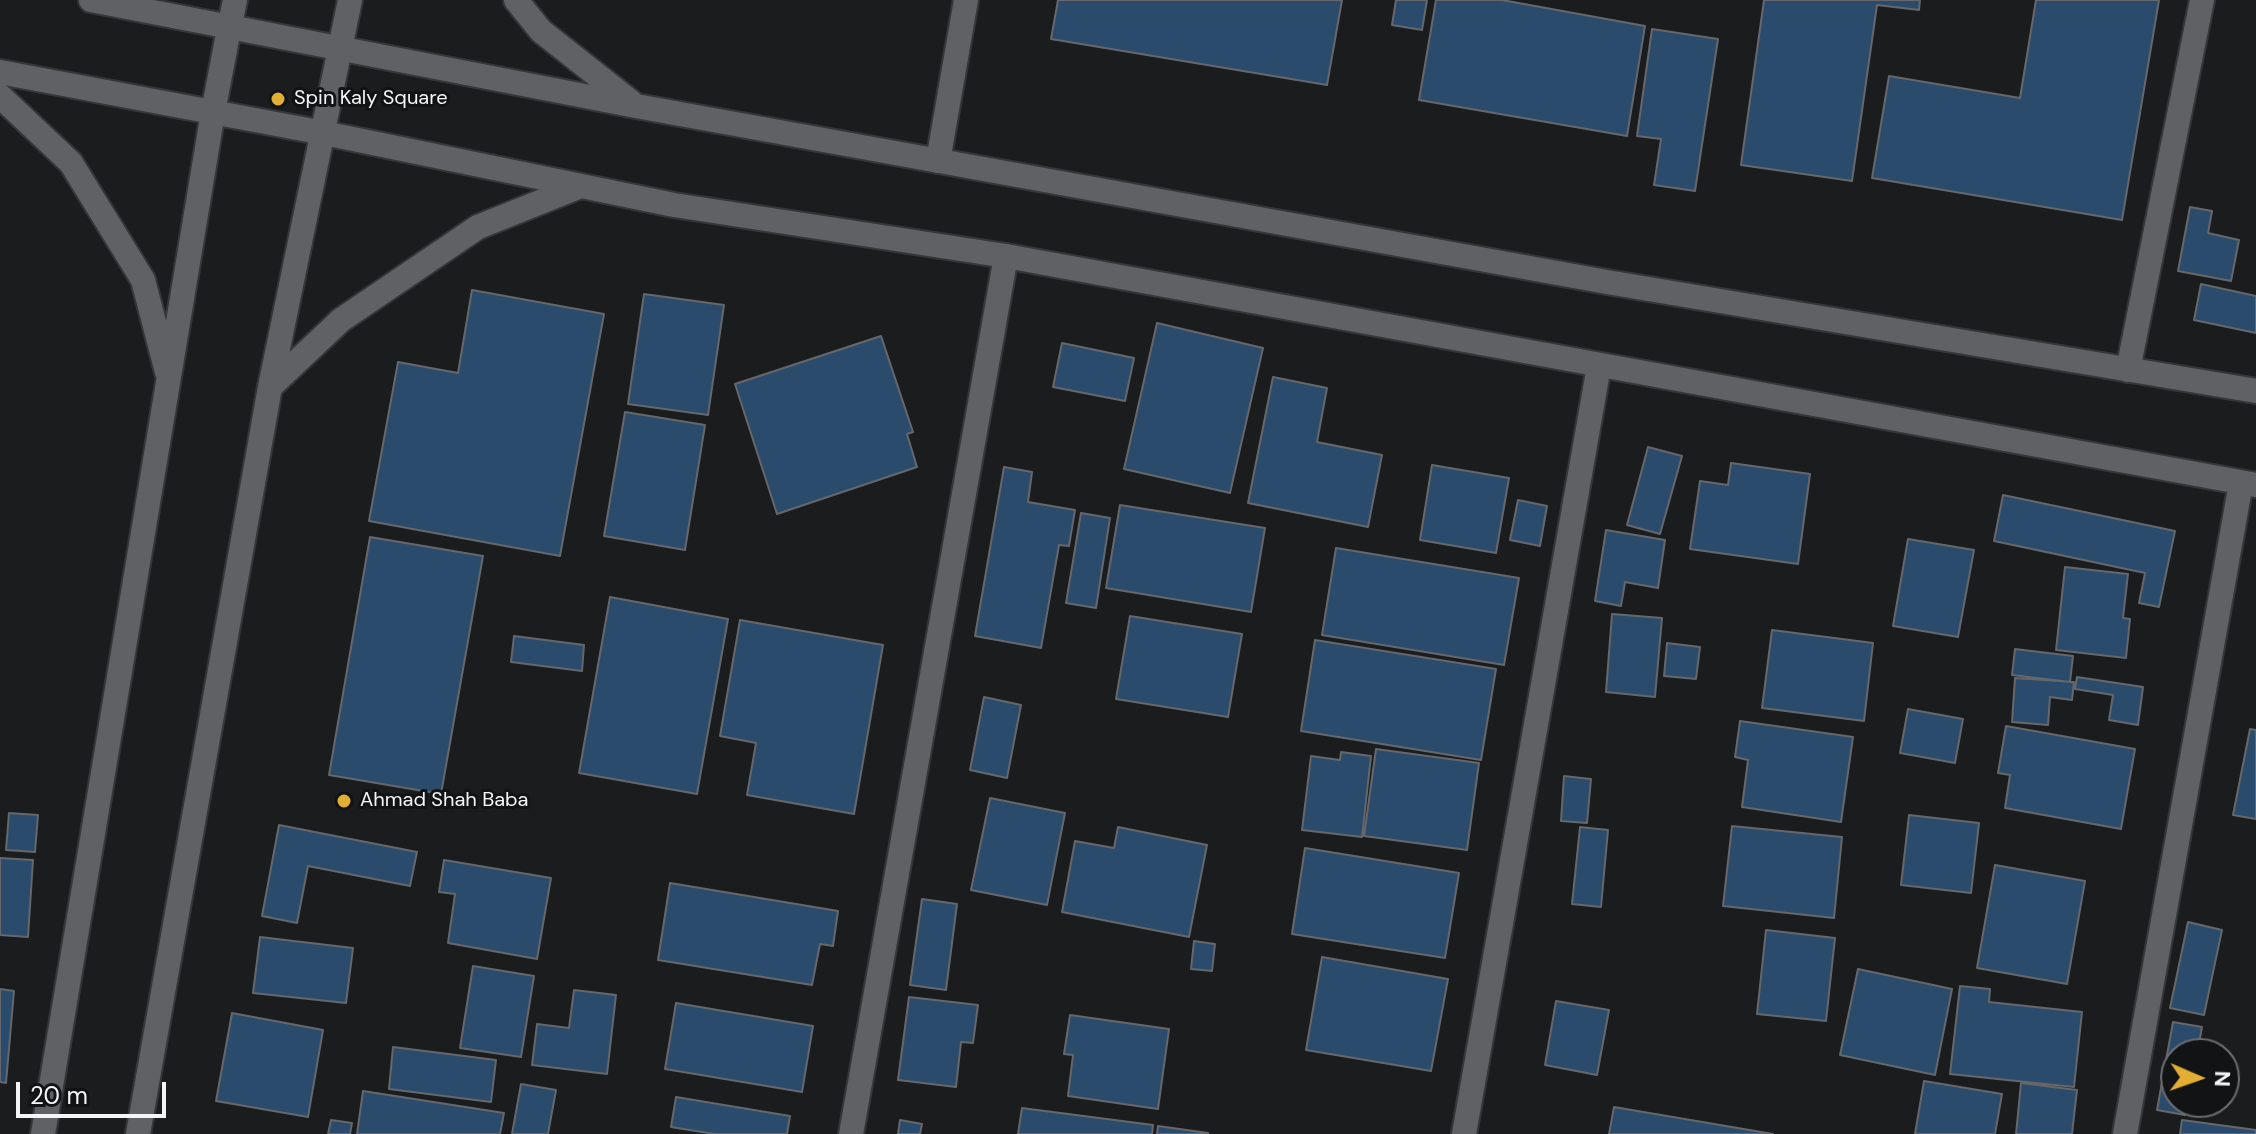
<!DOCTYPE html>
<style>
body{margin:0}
#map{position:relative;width:2256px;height:1134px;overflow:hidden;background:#1a1c1e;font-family:"DM Sans",sans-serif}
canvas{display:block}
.north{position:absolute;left:2160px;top:1038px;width:80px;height:80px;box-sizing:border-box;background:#111315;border:2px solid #6c6d6f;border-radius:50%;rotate:92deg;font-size:22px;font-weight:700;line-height:32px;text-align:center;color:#f4f5f7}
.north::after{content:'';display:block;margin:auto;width:28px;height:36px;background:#e2ae34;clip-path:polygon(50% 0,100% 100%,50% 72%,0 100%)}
.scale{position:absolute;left:16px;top:1082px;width:150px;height:36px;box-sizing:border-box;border:4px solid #f4f5f7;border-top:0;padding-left:10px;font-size:24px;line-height:28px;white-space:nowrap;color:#f4f5f7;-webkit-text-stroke:6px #111315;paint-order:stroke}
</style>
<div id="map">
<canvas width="2256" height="1134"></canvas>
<div class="north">N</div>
<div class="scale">20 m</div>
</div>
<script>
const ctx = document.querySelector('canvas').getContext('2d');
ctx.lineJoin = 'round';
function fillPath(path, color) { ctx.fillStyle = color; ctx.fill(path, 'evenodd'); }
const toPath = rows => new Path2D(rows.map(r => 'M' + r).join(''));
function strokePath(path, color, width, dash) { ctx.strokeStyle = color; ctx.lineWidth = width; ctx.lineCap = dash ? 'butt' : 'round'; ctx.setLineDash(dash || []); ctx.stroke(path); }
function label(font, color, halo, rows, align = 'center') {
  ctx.font = font + ' "DM Sans",sans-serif'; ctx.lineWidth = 6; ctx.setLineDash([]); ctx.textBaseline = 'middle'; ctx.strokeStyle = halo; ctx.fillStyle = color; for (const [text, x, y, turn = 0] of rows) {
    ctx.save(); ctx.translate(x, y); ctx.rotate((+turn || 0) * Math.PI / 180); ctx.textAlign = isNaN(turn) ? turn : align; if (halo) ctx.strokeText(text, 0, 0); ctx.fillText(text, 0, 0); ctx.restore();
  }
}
const building = toPath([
 [1058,0,1342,0,1327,85,1051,39,1058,0],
 [1396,0,1427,0,1422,30,1392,25,1396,0],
 [1436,0,1502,0,1645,26,1627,136,1419,100,1436,0],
 [1764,0,1920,0,1919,10,1877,5,1852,181,1741,165,1764,0],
 [2036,0,2159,0,2122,220,1872,178,1889,76,2020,98,2036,0],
 [1652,29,1718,39,1695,191,1654,185,1661,139,1637,136,1652,29],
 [2190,207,2212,211,2208,233,2239,240,2231,281,2178,271,2190,207],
 [2201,284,2256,296,2256,333,2194,320,2201,284],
 [472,290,604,314,560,556,369,521,398,362,458,373,472,290],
 [644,294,724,305,708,415,628,404,644,294],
 [1157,323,1263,348,1230,493,1124,469,1157,323],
 [881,336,913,432,907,434,917,467,777,514,735,384,881,336],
 [1062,343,1134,358,1125,401,1053,387,1062,343],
 [1273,377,1327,388,1317,442,1382,455,1368,527,1248,503,1273,377],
 [625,412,705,425,685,550,604,536,625,412],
 [1648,447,1682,456,1660,534,1627,525,1648,447],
 [1731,463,1810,474,1798,564,1690,549,1700,481,1728,485,1731,463],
 [1432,465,1509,478,1496,553,1420,540,1432,465],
 [1004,467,1032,472,1028,502,1075,510,1069,546,1059,545,1041,648,975,636,1004,467],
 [2003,495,2175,531,2159,607,2139,603,2145,573,1994,541,2003,495],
 [1518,500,1547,506,1540,546,1510,540,1518,500],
 [1120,505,1265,528,1251,612,1106,588,1120,505],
 [1081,513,1110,518,1096,608,1066,603,1081,513],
 [1606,530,1665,540,1658,588,1625,582,1621,606,1595,601,1606,530],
 [370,537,483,556,441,794,329,775,370,537],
 [1908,539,1974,550,1958,637,1893,626,1908,539],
 [1336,548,1519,578,1504,665,1322,635,1336,548],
 [2065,567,2128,574,2123,618,2130,619,2126,658,2056,650,2065,567],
 [610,597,728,619,697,794,579,773,610,597],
 [1612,614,1662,618,1655,697,1606,692,1612,614],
 [1130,616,1242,634,1228,717,1116,699,1130,616],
 [740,620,883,645,854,814,747,795,756,743,720,736,740,620],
 [1772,630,1873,643,1864,721,1762,708,1772,630],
 [514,636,584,645,582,671,511,662,514,636],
 [1315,640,1496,669,1481,760,1301,731,1315,640],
 [1667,643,1700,647,1696,679,1664,676,1667,643],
 [2015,649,2073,656,2070,682,2012,675,2015,649],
 [2077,677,2143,687,2138,725,2109,720,2113,695,2075,689,2077,677],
 [2015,678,2074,682,2072,700,2050,697,2048,725,2012,722,2015,678],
 [984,697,1021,705,1007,778,970,770,984,697],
 [1908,709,1963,719,1955,763,1900,753,1908,709],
 [1740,721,1853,737,1841,822,1742,807,1748,760,1735,757,1740,721],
 [2006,726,2135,749,2121,829,2005,808,2010,775,1998,773,2006,726],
 [2250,729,2256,730,2256,819,2233,815,2250,729],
 [1376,749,1479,763,1467,850,1364,836,1376,749],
 [1341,752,1371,756,1362,837,1302,830,1311,756,1340,760,1341,752],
 [1564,776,1591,779,1587,823,1561,821,1564,776],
 [990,798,1065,813,1047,905,971,890,990,798],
 [9,813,38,815,35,852,6,850,9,813],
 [1909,815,1979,823,1971,893,1901,885,1909,815],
 [279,825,417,852,410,886,308,866,297,923,262,916,279,825],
 [1732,826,1842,837,1834,918,1723,906,1732,826],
 [1118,827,1207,845,1189,937,1062,912,1075,841,1114,848,1118,827],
 [1580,827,1608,830,1601,907,1572,904,1580,827],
 [1305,848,1459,873,1445,958,1292,934,1305,848],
 [0,858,33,860,28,937,0,935,0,858],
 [444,860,551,878,537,959,448,943,455,894,439,892,444,860],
 [1995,865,2085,881,2067,984,1977,968,1995,865],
 [670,883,838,911,833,946,820,944,812,985,658,960,670,883],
 [922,899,957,904,946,990,910,985,922,899],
 [2188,922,2222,930,2204,1015,2170,1008,2188,922],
 [1766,930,1835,938,1826,1021,1757,1014,1766,930],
 [260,937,353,948,346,1003,253,993,260,937],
 [1194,941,1215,944,1212,971,1191,969,1194,941],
 [1322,957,1448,979,1431,1071,1306,1050,1322,957],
 [473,966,534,976,521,1057,460,1048,473,966],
 [1858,969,1952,989,1935,1075,1840,1055,1858,969],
 [1960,986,1990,989,1989,1002,2082,1012,2074,1087,1950,1074,1960,986],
 [0,989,14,991,6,1083,0,1082,0,989],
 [574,990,616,995,607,1074,532,1065,537,1024,569,1028,574,990],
 [909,997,978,1005,973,1043,961,1042,956,1087,898,1080,909,997],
 [1556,1001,1609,1010,1597,1075,1545,1065,1556,1001],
 [676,1003,813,1026,802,1092,665,1069,676,1003],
 [232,1013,323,1030,308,1117,216,1101,232,1013],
 [1070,1015,1169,1029,1158,1109,1068,1096,1073,1055,1064,1054,1070,1015],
 [2173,1022,2202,1027,2197,1054,2176,1054,2176,1102,2188,1102,2185,1115,2157,1110,2173,1022],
 [393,1047,496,1060,491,1102,389,1089,393,1047],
 [1924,1081,2002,1094,1995,1134,1915,1134,1924,1081],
 [2021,1083,2077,1090,2072,1134,2016,1134,2021,1083],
 [521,1084,556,1090,548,1134,512,1134,521,1084],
 [363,1091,504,1113,500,1134,357,1134,363,1091],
 [676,1097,790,1116,787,1134,714,1134,671,1127,676,1097],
 [1614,1107,1773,1134,1609,1134,1614,1107],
 [1022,1108,1153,1125,1152,1134,1018,1134,1022,1108],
 [331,1120,352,1123,350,1134,328,1134,331,1120],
 [900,1120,922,1124,920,1134,898,1134,900,1120],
 [2182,1120,2256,1130,2256,1134,2180,1134,2182,1120],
 [1158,1126,1208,1133,1208,1134,1157,1134,1158,1126]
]);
fillPath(building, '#2b4b6d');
strokePath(building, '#65676a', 2);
const street = toPath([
 [213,112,229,29],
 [938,161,966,0],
 [2128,370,2202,0],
 [851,1134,1006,256],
 [2125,1134,2241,483]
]);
const secondary = toPath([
 [91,0,636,106,1607,282,2256,391],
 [516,0,541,31,631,102],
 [229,29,235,0],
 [0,72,324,133,674,205,1006,256,2256,485],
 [0,96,71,163,143,280,167,372],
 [270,387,341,320,478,227,578,187],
 [43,1134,213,112],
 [138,1134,270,387,350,0],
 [1464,1134,1599,366]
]);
strokePath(street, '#353638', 28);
strokePath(secondary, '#353638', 28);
strokePath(street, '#5f6164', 24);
strokePath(secondary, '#5f6164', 24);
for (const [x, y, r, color] of [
 [278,99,8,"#e2ae34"],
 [344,801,8,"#e2ae34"]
]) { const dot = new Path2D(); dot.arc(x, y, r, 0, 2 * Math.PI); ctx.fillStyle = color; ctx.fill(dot); strokePath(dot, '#111315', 3); }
label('20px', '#f4f5f7', '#111315', [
 ["Spin Kaly Square",294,99],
 ["Ahmad Shah Baba",360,801]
], 'left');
</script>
